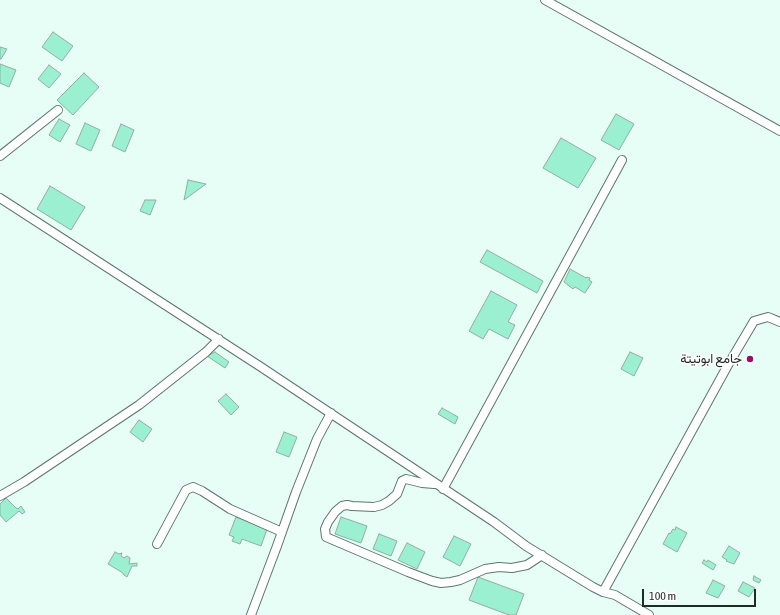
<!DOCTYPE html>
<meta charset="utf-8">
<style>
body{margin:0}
#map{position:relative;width:780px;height:615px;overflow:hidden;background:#e6fef5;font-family:"Asap Condensed",sans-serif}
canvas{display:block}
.scale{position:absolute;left:642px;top:589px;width:114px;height:18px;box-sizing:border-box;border:2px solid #202b27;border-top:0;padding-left:5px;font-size:12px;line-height:14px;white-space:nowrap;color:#202b27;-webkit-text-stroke:3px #fff;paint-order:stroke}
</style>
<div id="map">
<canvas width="780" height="615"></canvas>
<div class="scale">100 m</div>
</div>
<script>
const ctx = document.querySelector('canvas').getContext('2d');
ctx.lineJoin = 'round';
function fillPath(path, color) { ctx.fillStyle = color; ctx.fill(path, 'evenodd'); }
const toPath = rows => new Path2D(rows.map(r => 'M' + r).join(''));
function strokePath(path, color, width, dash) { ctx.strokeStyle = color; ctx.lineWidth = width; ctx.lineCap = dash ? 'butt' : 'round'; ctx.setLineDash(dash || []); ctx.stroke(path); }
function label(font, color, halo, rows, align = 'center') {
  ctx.font = font + ' "Asap Condensed",Vazirmatn,sans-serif'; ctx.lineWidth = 3; ctx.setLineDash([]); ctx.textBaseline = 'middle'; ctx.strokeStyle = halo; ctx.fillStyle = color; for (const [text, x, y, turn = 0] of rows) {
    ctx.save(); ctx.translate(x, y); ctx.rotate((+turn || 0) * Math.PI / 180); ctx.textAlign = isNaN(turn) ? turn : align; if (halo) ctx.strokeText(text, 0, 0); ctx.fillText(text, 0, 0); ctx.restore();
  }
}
const building = toPath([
 [53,32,73,46,62,61,42,47,53,32],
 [0,47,7,49,1,59,0,59,0,47],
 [0,64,16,70,9,87,0,83,0,64],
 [49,65,61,74,49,88,38,79,49,65],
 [84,73,99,87,73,115,57,100,84,73],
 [616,114,634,124,619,150,601,140,616,114],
 [59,119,70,125,60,142,49,135,59,119],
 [85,123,100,130,91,151,76,144,85,123],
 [121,124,134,130,125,152,112,146,121,124],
 [561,138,596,158,578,188,543,168,561,138],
 [188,180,206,184,184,200,188,180],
 [50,186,85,207,71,230,37,209,50,186],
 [145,200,156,200,150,215,140,211,145,200],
 [487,250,543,281,537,293,480,262,487,250],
 [570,269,586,278,587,277,590,278,589,280,592,282,585,293,575,287,573,289,564,282,570,269],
 [491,291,517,305,508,322,515,325,508,339,489,329,483,339,469,331,491,291],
 [215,352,229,362,225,368,207,356,215,352],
 [630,352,643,358,634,376,621,369,630,352],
 [226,394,239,407,231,415,218,401,226,394],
 [442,408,458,417,455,424,438,414,442,408],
 [139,420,152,429,143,442,130,432,139,420],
 [284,432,297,437,289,457,276,452,284,432],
 [6,498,16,508,18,509,21,506,25,512,22,514,19,511,6,522,0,515,0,504,6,498],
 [236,517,267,529,261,546,242,539,240,544,232,541,234,537,229,535,236,517],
 [341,517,367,526,361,543,335,534,341,517],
 [676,527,687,533,677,552,663,544,669,533,670,534,673,529,675,530,676,527],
 [379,534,397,541,391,556,373,549,379,534],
 [454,536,471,544,460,566,443,557,454,536],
 [407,543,425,552,417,569,398,560,407,543],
 [729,546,740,553,734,564,726,561,727,560,722,557,729,546],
 [115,552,119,554,122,553,121,556,124,558,127,556,130,558,129,564,137,563,137,566,132,566,127,577,124,575,123,573,108,564,115,552],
 [704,560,707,562,708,560,716,565,713,570,702,563,704,560],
 [754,576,761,580,759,583,753,580,754,576],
 [478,577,524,594,516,615,509,615,469,600,478,577],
 [713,580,725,586,718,598,706,593,713,580],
 [743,582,755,588,749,597,738,591,743,582]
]);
fillPath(building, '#9bf0d1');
strokePath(building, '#91aea2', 1);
const minor = toPath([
 [545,0,780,131],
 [0,156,58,110],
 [0,198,261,367,494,522,526,546,593,587,603,592,615,595,649,615],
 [434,484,422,483,406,479,402,481,397,494,389,501,382,505,374,507,352,506,347,505,342,506,335,512,328,522,325,529,326,537,408,572,432,581,441,583,451,582,460,580,485,569,499,567,512,568,527,565,542,555],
 [443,489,622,160],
 [0,496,24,482,139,405,206,352,219,339],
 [157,544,186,490,193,487,202,491,230,509,282,532],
 [603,592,728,365,754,321,768,317,780,322],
 [251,615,277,546,296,492,317,439,331,413]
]);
strokePath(minor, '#5b766c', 10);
strokePath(minor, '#fff', 8);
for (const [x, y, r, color] of [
 [750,359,4,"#981066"]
]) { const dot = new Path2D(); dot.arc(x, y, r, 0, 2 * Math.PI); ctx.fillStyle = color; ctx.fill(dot); strokePath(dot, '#fff', 1.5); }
label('13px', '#202b27', '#fff', [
 ["جامع ابوتيتة",742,359]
], 'right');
</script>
